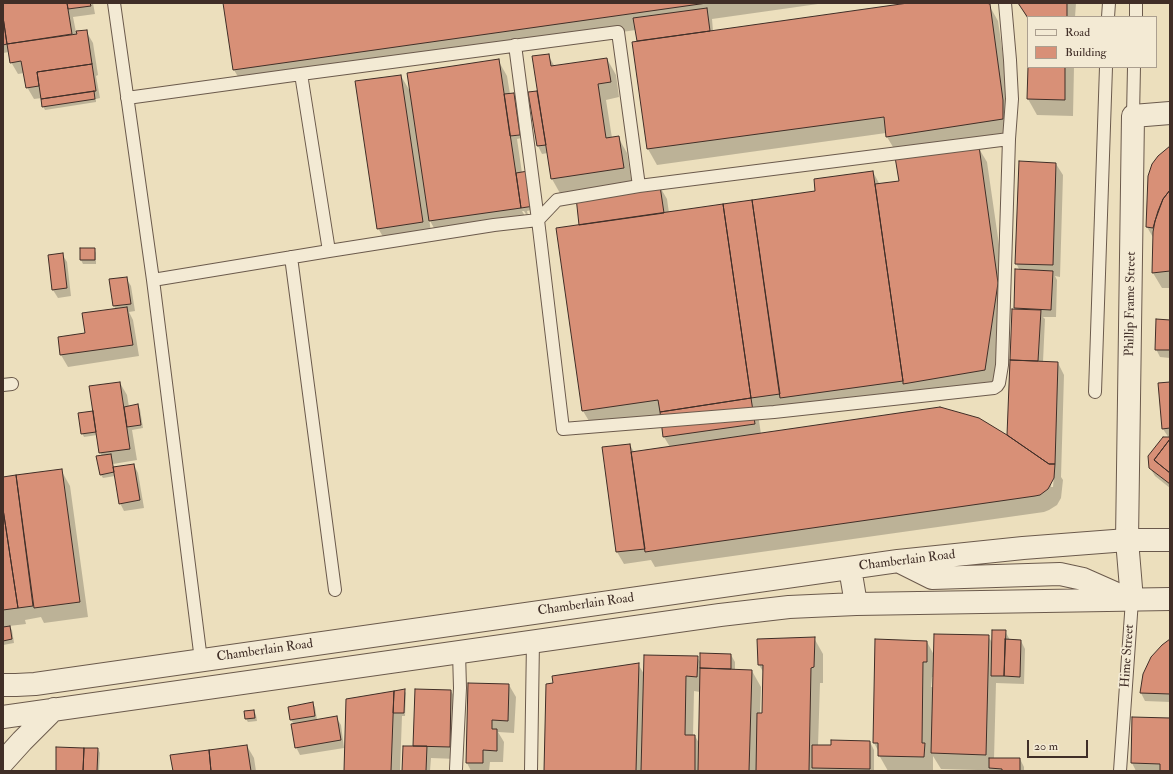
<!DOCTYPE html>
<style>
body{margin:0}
#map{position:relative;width:1173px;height:774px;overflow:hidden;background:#ecdfbd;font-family:"IM FELL Double Pica",serif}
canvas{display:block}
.frame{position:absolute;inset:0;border:4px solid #402e27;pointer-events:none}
.legend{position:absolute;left:1027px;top:16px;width:130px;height:52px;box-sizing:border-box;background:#f3ead4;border:1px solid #ab9f8f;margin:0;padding:5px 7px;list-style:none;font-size:12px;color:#402e27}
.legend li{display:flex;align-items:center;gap:8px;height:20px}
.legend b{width:20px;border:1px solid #ab9f8f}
.scale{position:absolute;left:1027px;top:740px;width:61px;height:18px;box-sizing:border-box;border:2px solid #402e27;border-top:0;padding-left:5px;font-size:12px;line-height:14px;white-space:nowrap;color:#402e27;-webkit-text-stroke:3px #f3ead4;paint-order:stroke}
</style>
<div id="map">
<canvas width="1173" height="774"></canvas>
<div class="frame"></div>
<ul class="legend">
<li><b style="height:5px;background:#f3ead4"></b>Road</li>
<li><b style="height:11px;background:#d89077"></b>Building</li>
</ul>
<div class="scale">20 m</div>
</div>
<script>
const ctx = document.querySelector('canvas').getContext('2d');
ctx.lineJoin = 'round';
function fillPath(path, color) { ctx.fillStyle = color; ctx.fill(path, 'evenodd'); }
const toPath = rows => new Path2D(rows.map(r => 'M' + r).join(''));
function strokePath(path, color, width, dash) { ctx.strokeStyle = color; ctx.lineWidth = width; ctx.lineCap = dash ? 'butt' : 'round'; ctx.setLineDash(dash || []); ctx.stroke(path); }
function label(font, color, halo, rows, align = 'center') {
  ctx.font = font + ' "IM FELL Double Pica",serif'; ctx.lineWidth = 3.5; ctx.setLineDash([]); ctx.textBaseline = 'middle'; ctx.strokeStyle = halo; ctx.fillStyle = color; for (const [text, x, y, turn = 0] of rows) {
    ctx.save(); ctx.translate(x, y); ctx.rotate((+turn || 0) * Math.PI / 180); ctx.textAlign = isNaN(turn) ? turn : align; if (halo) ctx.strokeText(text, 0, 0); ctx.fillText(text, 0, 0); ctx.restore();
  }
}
fillPath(toPath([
 [3,3,93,3,95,14,73,17,76,32,86,31,93,43,98,75,96,76,100,98,96,99,96,102,45,110,43,106,42,98,34,99,27,87,24,73,18,74,11,62,9,52,3,53],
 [224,3,825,3,712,19,713,31,915,3,984,3,989,5,998,21,1012,117,1011,135,896,152,887,137,886,133,657,165,648,149,633,43,639,42,636,30,243,85,234,70],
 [661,37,661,39,651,40,650,38],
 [1019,3,1076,3,1075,17,1028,17,1028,20],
 [548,55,555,67,607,59,616,75,619,97,606,100,612,138,618,137,627,153,632,184,561,195,552,179,548,153,542,154,538,146,529,93,537,92,539,96],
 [498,60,507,76,510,94,514,94,516,97,521,133,516,134,516,136,521,135,521,138,517,139,522,173,535,209,527,211,529,219,524,211,522,211,529,223,439,237,429,219,432,238,387,244,378,228,401,76,411,93],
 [1029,67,1074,67,1073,116,1037,115,1028,99],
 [978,147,987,162,1007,300,994,386,758,414,761,434,1008,436,1011,360,1016,310,1015,308,1020,271,1016,263,1056,164,1063,175,1060,277,1055,276,1057,280,1056,317,1043,317,1045,319,1043,362,1058,363,1064,375,1061,477,1063,480,1061,498,1057,505,1049,510,1044,512,655,567,651,560,624,564,617,552,603,448,630,445,634,452,670,447,664,437,661,416,592,426,583,411,581,226,660,187,667,199,669,213,816,191,873,172,880,185,900,182],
 [1052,475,1054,475,1053,487,1051,487],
 [1170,148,1170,288,1162,288,1153,273,1154,239,1147,227],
 [81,249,94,249,96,253,96,264,83,264,81,260],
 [62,254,67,262,71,296,58,298,53,290],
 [126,278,131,286,135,311,129,312,133,320,139,356,68,367,61,355,116,309,114,306],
 [1170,321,1170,358,1160,357,1156,349],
 [120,383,127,395,129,407,138,405,140,409,143,428,132,430,137,460,113,464,114,468,134,465,138,473,144,508,124,511,120,503,115,476,103,478,101,475,102,456,100,452,97,435,84,437,82,433,92,412],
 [1170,383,1170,488,1155,476,1150,468,1169,438,1163,429],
 [3,470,4,478,61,470,70,486,88,617,44,623,41,617,25,620,26,624,9,626,12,630,14,643,3,645],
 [1005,631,1010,640,1021,641,1025,649,1024,684,996,683,994,759,1020,759,1024,767,1024,771,991,771,991,770,984,770,985,771,977,771,977,770,941,769,933,756,933,771,888,771,879,755,879,752,874,743,927,642,934,655,988,636,993,644],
 [932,677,934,677,933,687,931,687],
 [814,638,823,654,823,683,820,683,818,746,832,746,870,742,874,750,874,771,545,771,638,664,644,674,697,657,701,663,731,655,735,662,735,670,752,671,761,687,760,714,763,714,764,673,759,665],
 [694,691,700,692,699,743,695,736,693,736],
 [1170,640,1170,702,1145,701,1141,693,1142,683],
 [509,685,516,697,514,733,498,732,504,742,503,762,490,762,489,771,471,771,467,763],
 [404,690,406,693,405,716,402,716,400,771,345,771],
 [451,691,458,703,456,759,431,758,430,771,404,771,415,747],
 [313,704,315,707,317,720,336,717,341,725,344,748,300,755,296,747,294,724,291,720,289,707],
 [254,711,256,715,257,721,248,722,246,719],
 [1170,719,1170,771,1136,771,1132,763],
 [247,746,254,758,256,771,174,771],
 [98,749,100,753,99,771,57,771]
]), '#0003');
const building = toPath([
 [3,3,67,3,72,34,7,44,3,17,3,3],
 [67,3,90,3,91,6,68,9,67,3],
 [223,3,707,3,233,70,223,3],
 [908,3,986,3,990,4,1003,100,1003,119,886,137,884,117,647,149,632,42,908,3],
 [1018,3,1067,3,1067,17,1028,17,1028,18,1018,3],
 [707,8,710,31,637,41,633,18,707,8],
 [3,17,7,44,3,45,3,17],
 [87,30,92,64,37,72,39,86,26,88,21,61,10,63,7,44,77,34,76,31,87,30],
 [549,54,551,66,607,58,611,82,598,84,606,138,619,136,624,168,551,179,532,56,549,54],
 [499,59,521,208,429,221,407,73,499,59],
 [92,64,96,91,41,99,37,72,92,64],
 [1028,67,1065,67,1065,100,1027,99,1028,67],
 [401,75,423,222,377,229,355,81,401,75],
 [94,91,95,99,42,107,41,99,94,91],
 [537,91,546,145,537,146,528,92,537,91],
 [514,93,520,135,510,136,504,94,514,93],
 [979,146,998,283,985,370,903,384,903,381,875,184,899,181,895,157,979,146],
 [1170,146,1170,190,1163,199,1158,211,1153,228,1146,227,1148,176,1152,164,1158,156,1170,146],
 [1019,161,1056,163,1053,265,1015,264,1019,161],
 [528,171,534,206,521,208,516,173,528,171],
 [873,171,903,381,780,398,752,200,815,191,814,179,873,171],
 [660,186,664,213,579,225,576,197,660,186],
 [1170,190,1170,271,1152,273,1153,232,1155,221,1163,199,1170,190],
 [752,200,780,394,751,398,723,204,752,200],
 [723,204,751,398,660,412,658,400,582,411,556,228,723,204],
 [80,248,95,248,95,260,80,260,80,248],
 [63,253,67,288,52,290,48,255,63,253],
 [1015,269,1053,271,1051,310,1014,308,1015,269],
 [127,277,131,304,113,306,109,279,127,277],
 [127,307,133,345,60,355,58,337,85,333,82,313,127,307],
 [1012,309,1041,310,1038,361,1010,360,1012,309],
 [1156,319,1170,320,1170,350,1155,350,1156,319],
 [1010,360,1058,362,1055,464,1049,464,1007,435,1010,360],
 [120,382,130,449,99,453,89,386,120,382],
 [1170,382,1170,428,1162,429,1158,383,1170,382],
 [751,398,755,424,663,437,660,412,751,398],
 [138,404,141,425,127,427,124,407,138,404],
 [940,407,979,418,1007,435,1049,464,1055,464,1054,478,1048,489,1040,495,1035,496,645,552,631,452,940,407],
 [93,411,96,432,81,434,78,413,93,411],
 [1163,437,1170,437,1170,439,1154,460,1170,473,1170,484,1149,468,1148,456,1163,437],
 [1170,439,1170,473,1154,460,1170,439],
 [630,444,645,549,616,552,602,447,630,444],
 [111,454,114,472,100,475,96,456,111,454],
 [134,464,140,500,119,504,113,467,134,464],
 [62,469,80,602,34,608,16,475,62,469],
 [16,475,33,606,18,608,3,509,3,477,16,475],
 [3,509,18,608,3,610,3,509],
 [10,626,12,639,3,641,3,627,10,626],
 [992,630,1006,630,1004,676,991,676,992,630],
 [934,634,989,635,986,755,931,753,934,634],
 [815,637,814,667,811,668,809,771,756,771,757,713,762,713,763,665,758,665,757,639,815,637],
 [875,639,927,641,927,662,923,662,922,743,925,743,924,757,878,756,878,743,873,743,875,639],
 [1005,639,1021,640,1020,677,1004,676,1005,639],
 [1170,639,1170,694,1140,693,1143,674,1151,657,1162,645,1170,639],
 [700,653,731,654,731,669,700,668,700,653],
 [644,655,698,656,697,677,686,676,685,735,695,735,695,771,641,771,644,655],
 [639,663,636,771,544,771,546,684,553,683,552,676,639,663],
 [700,668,752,670,749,771,698,771,700,668],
 [468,683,509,684,508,721,492,720,492,729,497,729,497,751,483,750,483,763,466,763,468,683],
 [405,689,404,713,393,713,394,691,405,689],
 [415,689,451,690,450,747,413,746,415,689],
 [394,691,391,771,344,771,346,699,394,691],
 [313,702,315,716,290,720,288,707,313,702],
 [254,710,255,718,245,719,244,711,254,710],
 [337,716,341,740,295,748,291,724,337,716],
 [1132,717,1170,718,1170,771,1160,771,1160,764,1131,763,1132,717],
 [831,740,870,741,870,769,812,768,812,745,831,745,831,740],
 [247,745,251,771,211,771,209,750,247,745],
 [403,746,427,746,426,771,402,771,403,746],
 [56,747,84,748,83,771,56,771,56,747],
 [84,748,98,748,97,771,83,771,84,748],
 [209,750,211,771,173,771,170,755,209,750],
 [989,758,1020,758,1020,771,1002,771,1002,769,989,768,989,758]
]);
fillPath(building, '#d89077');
strokePath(building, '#402e27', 1);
const service = toPath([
 [114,3,153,280,201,660],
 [1108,17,1109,3],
 [1136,17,1136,3],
 [515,45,538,220],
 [301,74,618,32,639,186,1009,139,1012,99,1010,60,1005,3],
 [127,98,301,74,329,251],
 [1133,116,1134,67],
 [538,220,557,200,639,186],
 [291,257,335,590],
 [153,280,329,251,494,225,538,220,563,429,774,412,994,388,997,386,999,383,1002,365,1009,139],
 [3,385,12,384],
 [1095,392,1106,67],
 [456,769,460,688,459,652],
 [531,771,533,641],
 [1120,771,1132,600]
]);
const minor = toPath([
 [1132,600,1127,540,1133,116,1170,113]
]);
const tertiary = toPath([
 [898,561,932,578,1060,574,1083,579,1126,598],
 [850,568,856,604],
 [3,685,16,685,35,684,898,561,1023,548,1127,540,1170,540],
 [3,717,720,615,789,607,856,604,1170,599],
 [3,762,22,741,54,709]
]);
strokePath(service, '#6b5a4c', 14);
strokePath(minor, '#6b5a4c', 24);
strokePath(tertiary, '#6b5a4c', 24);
strokePath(service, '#f3ead4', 12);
strokePath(minor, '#f3ead4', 22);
strokePath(tertiary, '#f3ead4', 22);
label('13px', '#402e27', '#f3ead4', [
 ["Phillip Frame Street",1131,304,-89],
 ["Chamberlain Road",907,561,-7],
 ["Chamberlain Road",586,605,-8],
 ["Chamberlain Road",265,651,-8],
 ["Hime Street",1128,656,-86]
]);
</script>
